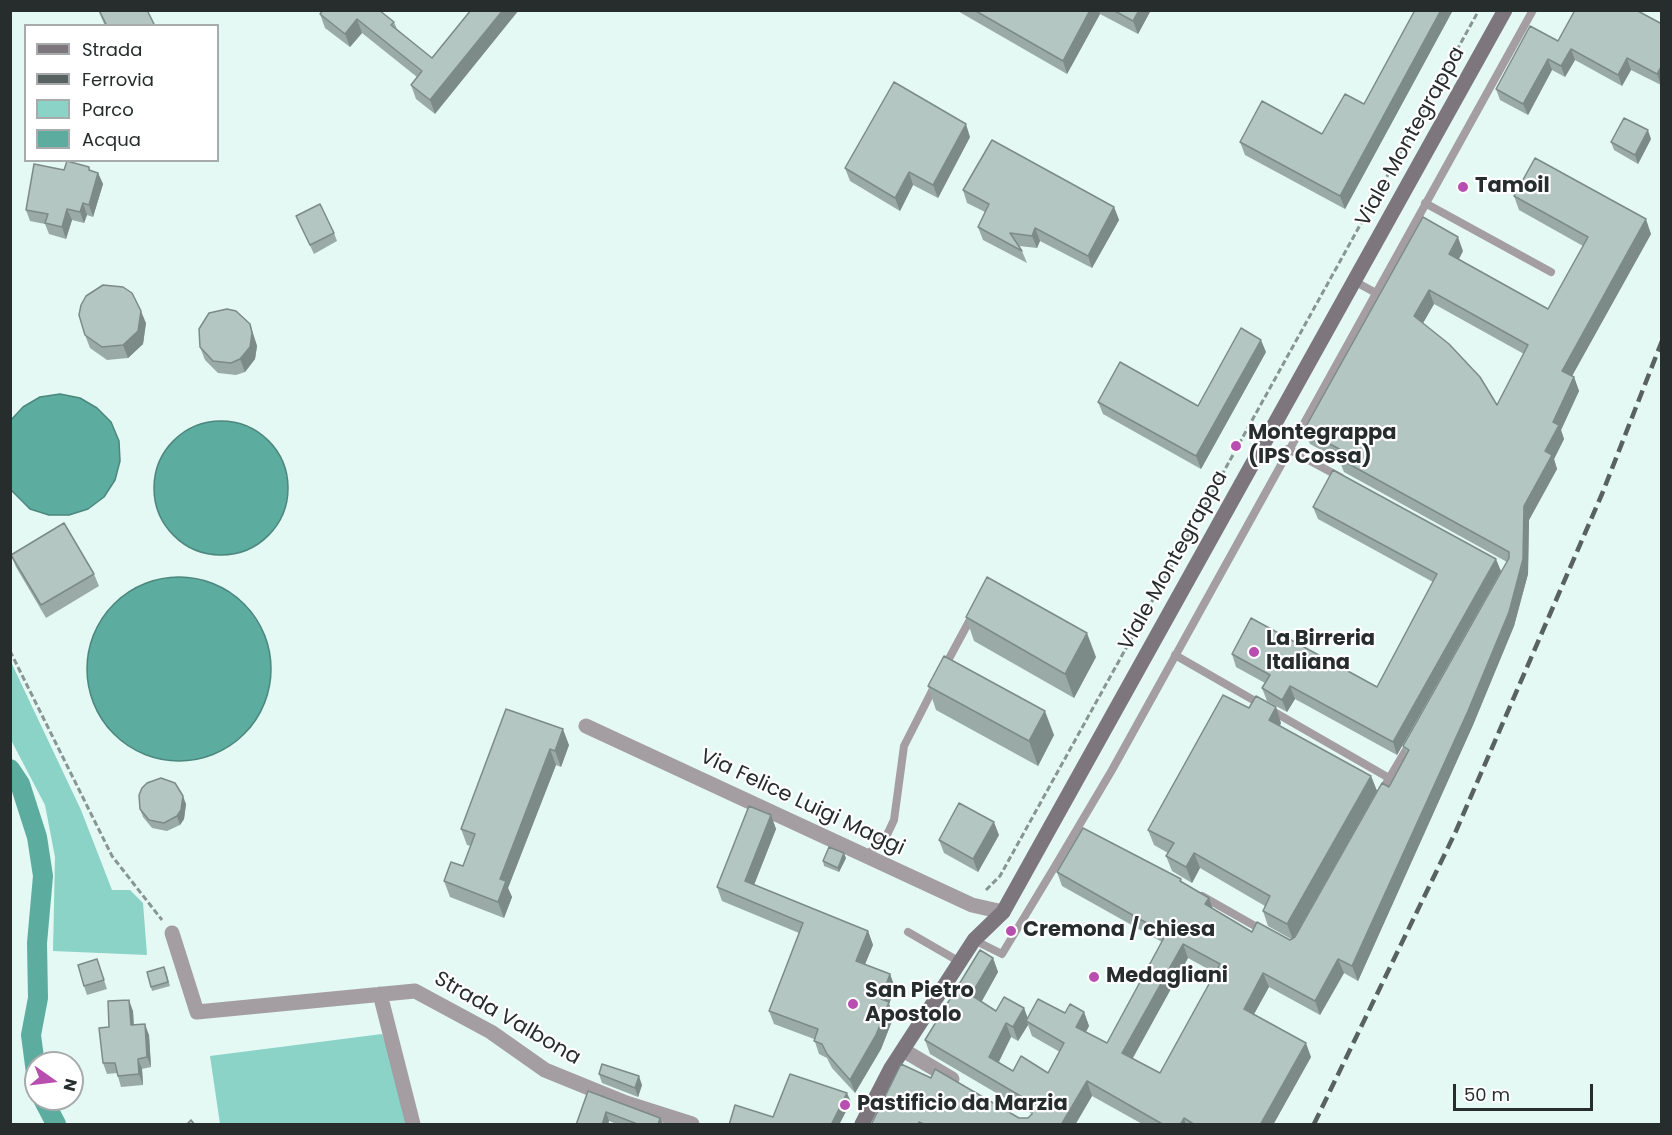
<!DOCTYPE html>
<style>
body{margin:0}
#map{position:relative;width:1672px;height:1135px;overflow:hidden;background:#e4f8f4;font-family:Poppins,sans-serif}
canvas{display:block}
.frame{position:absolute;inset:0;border:12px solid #262d2c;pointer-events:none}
.legend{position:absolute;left:24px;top:24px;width:195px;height:138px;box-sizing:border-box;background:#fff;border:2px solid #a8abab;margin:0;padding:8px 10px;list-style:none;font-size:18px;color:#262d2c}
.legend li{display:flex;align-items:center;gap:12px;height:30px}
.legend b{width:30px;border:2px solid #a8abab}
.north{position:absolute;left:24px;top:1051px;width:60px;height:60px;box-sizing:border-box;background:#fff;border:2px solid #a8abab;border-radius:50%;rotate:104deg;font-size:16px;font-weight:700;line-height:24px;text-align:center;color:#262d2c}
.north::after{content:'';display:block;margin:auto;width:21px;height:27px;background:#b84eb0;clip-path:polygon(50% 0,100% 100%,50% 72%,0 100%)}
.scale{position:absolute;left:1453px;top:1084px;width:140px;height:27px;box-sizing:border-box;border:3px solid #262d2c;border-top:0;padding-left:8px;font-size:18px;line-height:21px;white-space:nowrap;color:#262d2c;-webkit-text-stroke:4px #fff;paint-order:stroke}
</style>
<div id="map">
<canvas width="1672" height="1135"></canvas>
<div class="frame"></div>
<ul class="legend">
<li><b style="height:8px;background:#7e767d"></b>Strada</li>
<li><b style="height:8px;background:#586260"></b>Ferrovia</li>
<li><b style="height:16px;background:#8ad3c6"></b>Parco</li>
<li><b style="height:16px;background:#5cada0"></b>Acqua</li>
</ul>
<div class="north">N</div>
<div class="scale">50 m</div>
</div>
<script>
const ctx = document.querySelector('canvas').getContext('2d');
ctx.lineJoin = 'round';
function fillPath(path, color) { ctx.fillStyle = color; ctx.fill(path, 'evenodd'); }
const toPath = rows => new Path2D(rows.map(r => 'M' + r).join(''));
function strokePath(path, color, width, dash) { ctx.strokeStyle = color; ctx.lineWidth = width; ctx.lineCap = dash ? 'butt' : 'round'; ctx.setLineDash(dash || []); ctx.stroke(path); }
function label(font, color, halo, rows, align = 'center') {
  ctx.font = font + ' Poppins,sans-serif'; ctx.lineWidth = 4.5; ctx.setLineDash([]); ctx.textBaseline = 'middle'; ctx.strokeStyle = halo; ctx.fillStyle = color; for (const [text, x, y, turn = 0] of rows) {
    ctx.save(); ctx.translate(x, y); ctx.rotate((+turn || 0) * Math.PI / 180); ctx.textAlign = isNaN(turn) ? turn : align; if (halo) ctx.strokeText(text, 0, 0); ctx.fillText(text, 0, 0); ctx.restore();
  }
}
fillPath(toPath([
 [11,662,81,810,112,890,130,890,143,903,147,955,53,951,55,857,45,805,11,740],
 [382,1034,420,1124,220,1124,210,1056]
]), '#8ad3c6');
const water = toPath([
 [60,394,80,398,97,408,111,422,119,441,120,461,115,480,104,497,88,509,69,515,49,515,30,509,11,490,11,420,23,407,40,397,60,394],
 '154 488a67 67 0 1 1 134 0a67 67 0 1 1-134 0Z',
 '87 669a92 92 0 1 1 184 0a92 92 0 1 1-184 0Z'
]);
fillPath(water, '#5cada0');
strokePath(water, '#4c877d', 1.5);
strokePath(toPath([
 [10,769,20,784,37,837,43,876,37,943,38,998,31,1035,36,1073],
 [43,1099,56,1124]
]), '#5cada0', 20);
strokePath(toPath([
 [10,651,112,856,162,920],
 [986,890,1000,876,1479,10]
]), '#889693', 3, [6, 3]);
strokePath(toPath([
 [1425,203,1551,272],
 [1354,281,1376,293],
 [1288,449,1340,477],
 [1175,655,1389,778],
 [945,666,972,616],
 [1381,792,1410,743],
 [866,856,886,837,894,820,904,746,935,685],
 [1202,896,1262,930],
 [908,932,960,962],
 [974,940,1002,954,1054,868,1112,770,1533,10]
]), '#a49ea3', 8);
strokePath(toPath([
 [586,726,972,905,1003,912],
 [172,933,197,1012,415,991,491,1032,545,1070,626,1103,692,1124],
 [380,994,413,1124],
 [903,1050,952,1079]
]), '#a49ea3', 15);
strokePath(toPath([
 [862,1124,891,1068,974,940,1003,912,1505,10]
]), '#7e767d', 15);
strokePath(toPath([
 [1314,1124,1456,831,1602,494,1662,341]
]), '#586260', 4.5, [12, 6]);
fillPath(toPath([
 [98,10,155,26,105,26],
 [956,10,1151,10,1138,34,1100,14,1067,74],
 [1413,10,1453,10,1345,209,1245,155,1240,142,1322,134,1364,104,1415,12],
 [320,14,394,22,397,29,432,58,435,114,416,99,411,85,417,77,362,33,350,47,325,28],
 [1662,24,1662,84,1661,85,1631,70,1622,86,1575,60,1565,77,1552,70,1528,115,1500,100,1496,89,1558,41],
 [970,137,938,198,913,185,900,211,850,181,845,168],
 [1651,139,1638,164,1614,150,1611,142],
 [89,167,90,171,98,173,103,184,93,217,87,215,84,223,72,220,66,239,49,234,45,224,30,221,26,210,64,170],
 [963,190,1114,207,1119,220,1092,268,1040,241,1037,248,1019,246,1022,251,1027,263,983,240,978,227,985,212,967,203],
 [1514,196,1651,234,1572,376,1574,377,1579,391,1561,430,1564,439,1554,459,1557,469,1529,520,1528,574,1514,626,1473,725,1358,981,1344,973,1320,1015,1269,987,1254,1014,1311,1057,1273,1125,1144,1125,1092,1096,1075,1125,871,1125,931,1078,1019,1118,1028,1118,1032,1114,930,1054,925,1040,993,958,998,972,981,1002,996,1011,1024,1008,1028,1019,1065,1013,1084,1012,1089,1026,1086,1032,1107,1043,1162,942,1062,886,1057,872,1181,879,1182,883,1212,908,1252,932,1290,940,1291,939,1268,926,1263,911,1265,906,1200,868,1192,883,1172,871,1166,856,1168,853,1154,845,1148,830,1249,708,1281,723,1280,726,1371,776,1377,791,1294,937,1389,787,1406,755,1403,746,1507,562,1344,472,1339,460,1310,444,1304,430,1463,251,1459,259,1548,309,1583,246,1519,210],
 [1434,304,1524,354,1497,405,1423,323],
 [1188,958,1215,973,1160,1073,1132,1058],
 [1028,1025,1032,1036,1060,1052,1048,1073,1013,1071,999,1062,1011,1037,1018,1041],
 [296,216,334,233,337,241,314,254],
 [146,323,143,344,128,358,107,360,90,348,85,335],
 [250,324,257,346,255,359,245,372,236,375,218,373,205,360,200,347],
 [1266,352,1201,469,1103,414,1098,402,1198,406],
 [1313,507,1501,571,1397,755,1295,699,1287,712,1267,701,1262,688,1265,683,1236,667,1232,654,1377,687,1433,582,1318,519],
 [11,555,94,574,99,586,46,618,16,567],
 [966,617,1096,657,1074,698,974,641],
 [928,686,1054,735,1038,766,936,710],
 [506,709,569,745,561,767,556,765,508,888,512,897,504,918,450,897,444,881,463,866,471,846,467,845,461,829],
 [186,804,184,819,180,825,167,831,152,828,143,817,140,809],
 [771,815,776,829,754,885,868,931,873,945,865,964,890,974,895,988,889,1004,894,1016,881,1049,855,1093,832,1068,827,1058,819,1054,814,1039,774,1024,769,1011,799,933,722,901,717,887],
 [999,835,978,872,944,853,939,840],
 [846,858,839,872,824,866,823,861],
 [97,959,107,989,87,995,84,986],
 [166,971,170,986,152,991,147,972],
 [133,1011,134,1025,149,1035,151,1067,142,1069,143,1085,121,1087,117,1073,107,1074,103,1063,109,1027],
 [599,1074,642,1085,638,1097,602,1083],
 [588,1091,660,1118,663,1125,619,1125,609,1121,608,1125,576,1125]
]), '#9aaaa7');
fillPath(toPath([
 [503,10,519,10,435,114,430,100],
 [1090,10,1099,10,1100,14,1067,74,1063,61],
 [1139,10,1151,10,1138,34,1133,21],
 [1441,10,1453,10,1345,209,1340,196],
 [357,19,362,33,350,47,345,34],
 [1571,49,1575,60,1565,77,1561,66],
 [1627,58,1631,70,1622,86,1618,75],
 [1548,59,1552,70,1528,115,1523,104],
 [1662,65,1662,84,1661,85,1657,74],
 [966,124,970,137,938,198,933,185],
 [1648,130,1651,139,1638,164,1635,155],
 [909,172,913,185,900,211,895,198],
 [98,173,103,184,93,217,89,205],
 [83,203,87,215,84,223,80,212],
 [1114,207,1119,220,1092,268,1088,256],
 [67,209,72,220,66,239,62,227],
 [1646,219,1651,234,1567,385,1562,371],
 [1035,228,1040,241,1037,248,1032,236],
 [1458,237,1463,251,1454,268,1449,254],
 [1429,290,1434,304,1419,330,1414,316],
 [141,311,146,323,143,344,128,358,123,345],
 [250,324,257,346,255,359,245,372,240,359],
 [1261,340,1266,352,1201,469,1196,456],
 [1574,377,1579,391,1561,430,1564,439,1554,459,1557,469,1529,520,1528,574,1514,626,1473,725,1358,981,1352,966,1523,559,1524,506,1545,451,1553,422],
 [1496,559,1501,571,1397,755,1393,742],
 [1087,633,1096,657,1074,698,1065,674],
 [1290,686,1295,699,1287,712,1282,700],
 [1276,707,1281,723,1274,735,1269,720],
 [1045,711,1054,735,1038,766,1029,741],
 [563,729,569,745,561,767,555,751],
 [550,749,556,765,508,888,512,897,504,918,498,902,500,879],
 [1371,776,1377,791,1293,940,1287,924],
 [183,796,186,804,184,819,180,825,177,816],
 [771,815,776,829,750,895,745,881],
 [994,822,999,835,978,872,973,859],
 [844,853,846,858,839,872,838,868],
 [1194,853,1200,868,1192,883,1186,867],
 [1209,898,1214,912,1205,904],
 [868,931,873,945,861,974,856,961],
 [1183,944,1188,958,1128,1067,1122,1053],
 [993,958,998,972,977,1010,971,995],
 [1338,959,1344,973,1320,1015,1315,1001],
 [1263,973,1269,987,1249,1023,1244,1009],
 [890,974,895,988,889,1004,894,1016,881,1049,855,1093,850,1080],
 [129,1000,133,1011,134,1036,131,1025],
 [1024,1008,1029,1022,1026,1021,1028,1025,1018,1041,1013,1027],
 [1084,1012,1089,1026,1081,1041,1076,1027],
 [1006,1023,1011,1037,994,1071,989,1057],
 [145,1024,149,1035,151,1067,147,1057],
 [1306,1043,1311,1057,1273,1125,1260,1125],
 [138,1059,142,1069,143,1085,139,1074],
 [639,1076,642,1085,638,1097,635,1088],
 [1087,1081,1092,1096,1075,1125,1061,1125],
 [847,1093,851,1102,839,1125,831,1125],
 [606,1112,609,1121,608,1125,602,1125],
 [660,1118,663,1125,658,1125],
 [1184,1118,1186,1125,1180,1125]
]), '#7d8b88');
const building = toPath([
 [99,10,147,10,155,26,107,26,99,10],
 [323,10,379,10,394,22,391,25,432,58,471,10,503,10,430,100,411,85,422,71,357,19,345,34,320,14,323,10],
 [974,10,1090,10,1063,61,974,10],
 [1113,10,1139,10,1133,21,1113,10],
 [1415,10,1441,10,1340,196,1240,142,1262,101,1322,134,1345,94,1364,104,1415,10],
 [1575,10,1636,10,1662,24,1662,65,1657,74,1627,58,1618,75,1571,49,1561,66,1548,59,1523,104,1496,89,1530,26,1558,41,1575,10],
 [894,82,966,124,933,185,909,172,895,198,845,168,894,82],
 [1624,118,1648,130,1635,155,1611,142,1624,118],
 [992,140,1114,207,1088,256,1035,228,1032,236,1010,233,1022,251,978,227,989,204,963,190,992,140],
 [1535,158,1646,219,1562,371,1574,377,1553,422,1559,425,1545,451,1552,455,1524,506,1523,559,1509,612,1468,711,1352,966,1338,959,1315,1001,1263,973,1244,1009,1306,1043,1260,1125,1195,1125,1184,1118,1180,1125,1164,1125,1087,1081,1061,1125,926,1125,919,1122,918,1125,871,1125,901,1064,931,1078,935,1069,1019,1118,1028,1118,1032,1114,1033,1105,1029,1101,925,1040,980,950,993,958,971,995,996,1011,1004,997,1024,1008,1013,1027,1006,1023,989,1057,1013,1071,1021,1056,1048,1073,1064,1043,1026,1021,1038,999,1065,1013,1070,1004,1084,1012,1076,1027,1107,1043,1166,934,1057,872,1083,828,1181,879,1180,881,1209,898,1205,904,1252,932,1257,922,1290,940,1295,937,1382,783,1389,787,1409,750,1403,746,1509,558,1509,552,1338,458,1343,451,1304,430,1423,217,1458,237,1449,254,1548,309,1588,237,1514,196,1535,158],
 [1429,290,1528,345,1497,405,1480,377,1449,344,1414,316,1429,290],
 [1183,944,1220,964,1160,1073,1122,1053,1183,944],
 [67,161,89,167,89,170,98,173,89,205,83,203,80,212,67,209,62,227,45,223,48,214,26,210,34,164,64,170,67,161],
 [320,204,334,233,310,245,296,216,320,204],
 [103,285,123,287,132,293,141,311,138,331,123,345,102,347,85,335,79,315,81,305,86,296,103,285],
 [227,309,236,311,250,324,252,333,250,347,240,359,231,363,213,361,200,347,199,329,209,313,227,309],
 [1241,328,1261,340,1196,456,1098,402,1120,362,1198,406,1241,328],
 [1333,470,1496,559,1393,742,1290,686,1282,700,1262,688,1270,675,1232,654,1251,618,1377,687,1437,574,1313,507,1333,470],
 [64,523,94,574,41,605,11,555,64,523],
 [987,577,1087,633,1065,674,966,617,987,577],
 [944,656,1045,711,1029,741,928,686,944,656],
 [1223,695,1249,708,1256,696,1276,707,1269,720,1371,776,1287,924,1263,911,1270,896,1194,853,1186,867,1166,856,1174,843,1148,830,1223,695],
 [506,709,563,729,555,751,550,749,500,879,506,881,498,902,444,881,451,862,463,866,475,834,461,829,506,709],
 [161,778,175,783,183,796,181,810,177,816,164,823,149,820,140,809,139,795,142,788,147,783,161,778],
 [959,803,994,822,973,859,939,840,959,803],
 [749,806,771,815,745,881,868,931,856,961,890,974,881,999,889,1002,876,1035,850,1080,827,1054,822,1044,814,1041,818,1029,769,1011,803,923,717,887,749,806],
 [829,847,844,853,838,868,823,861,829,847],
 [97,959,104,980,84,986,78,965,97,959],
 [164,967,168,982,151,987,147,972,164,967],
 [129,1000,131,1025,145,1024,147,1057,138,1059,139,1074,118,1076,115,1063,103,1063,99,1028,109,1027,108,1001,129,1000],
 [602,1064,639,1076,635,1088,599,1074,602,1064],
 [790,1074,847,1093,831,1125,729,1125,735,1105,773,1117,790,1074],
 [588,1091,660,1118,658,1125,640,1125,606,1112,602,1125,576,1125,588,1091],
 [191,1120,195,1125,186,1125,191,1120]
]);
fillPath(building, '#b3c6c2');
strokePath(building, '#7d8b88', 1.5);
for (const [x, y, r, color] of [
 [1463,187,6,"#b84eb0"],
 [1236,446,6,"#b84eb0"],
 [1254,652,6,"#b84eb0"],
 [1011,931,6,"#b84eb0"],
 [1094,977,6,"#b84eb0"],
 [853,1004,6,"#b84eb0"],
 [845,1105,6,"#b84eb0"]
]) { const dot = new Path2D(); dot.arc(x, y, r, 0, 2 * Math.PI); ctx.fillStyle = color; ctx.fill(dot); strokePath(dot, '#fff', 2); }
label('21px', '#262d2c', '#fff', [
 ["Viale Montegrappa",1411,137,-61],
 ["Viale Montegrappa",1174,561,-61],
 ["Via Felice Luigi Maggi",802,803,25],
 ["Strada Valbona",507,1019,30]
]);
label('bold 21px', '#262d2c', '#fff', [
 ["Tamoil",1475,187],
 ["Montegrappa",1248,434],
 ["(IPS Cossa)",1248,458],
 ["La Birreria",1266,640],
 ["Italiana",1266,664],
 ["Cremona / chiesa",1023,931],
 ["Medagliani",1106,977],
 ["San Pietro",865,992],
 ["Apostolo",865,1016],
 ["Pastificio da Marzia",857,1105]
], 'left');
</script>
